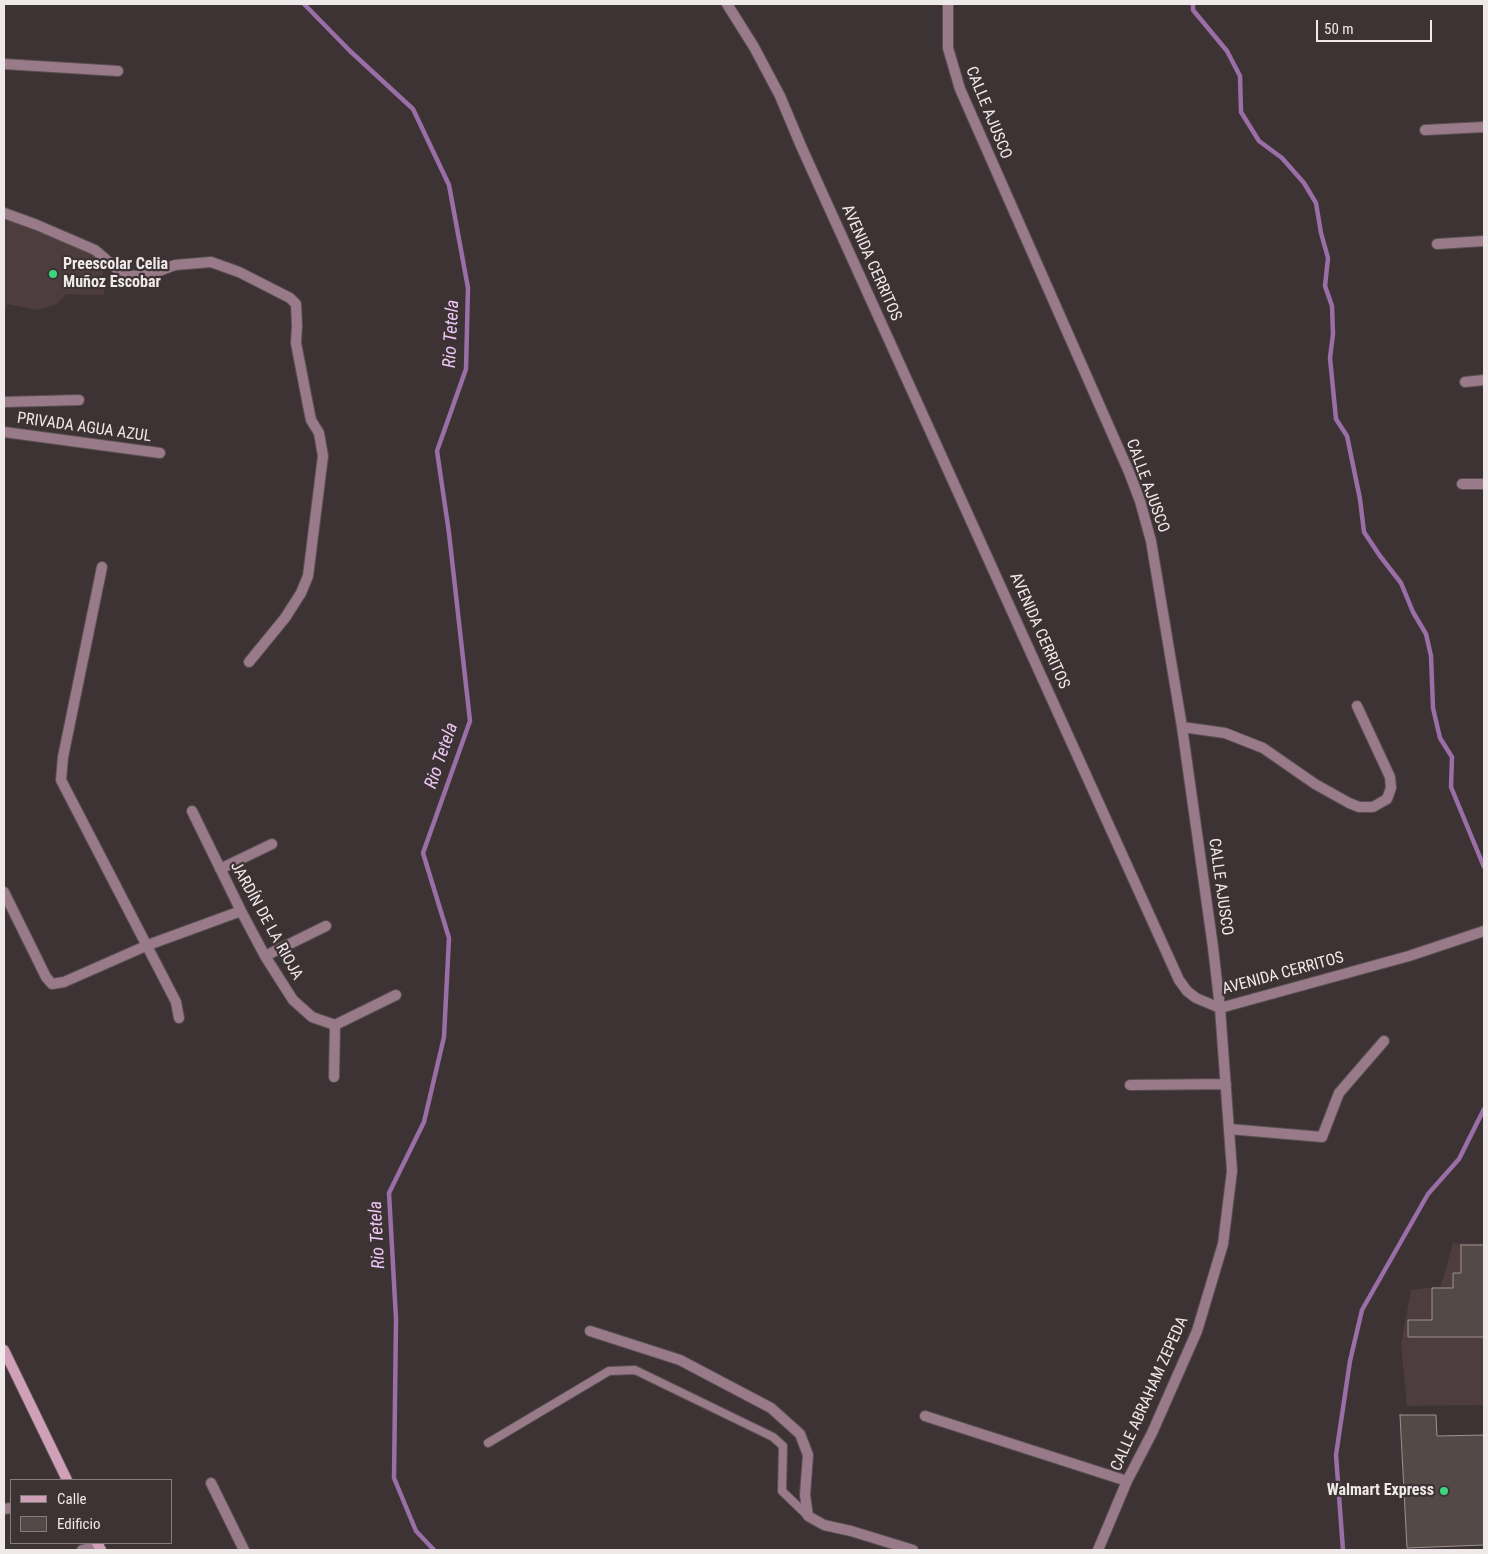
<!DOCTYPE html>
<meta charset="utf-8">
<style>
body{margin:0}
#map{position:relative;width:1488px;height:1554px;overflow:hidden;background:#3d3334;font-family:"Roboto Condensed",sans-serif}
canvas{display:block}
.frame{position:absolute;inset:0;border:5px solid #f0e9ea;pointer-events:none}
.legend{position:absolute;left:10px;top:1479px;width:162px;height:65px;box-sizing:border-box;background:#3d3334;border:1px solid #857c7d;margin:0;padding:6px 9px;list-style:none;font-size:15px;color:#f0e9ea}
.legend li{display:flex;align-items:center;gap:10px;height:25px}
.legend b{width:25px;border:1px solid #857c7d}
.scale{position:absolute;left:1316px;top:20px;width:116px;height:22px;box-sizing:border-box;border:2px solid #f0e9ea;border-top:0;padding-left:6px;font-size:15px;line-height:18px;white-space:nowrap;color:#f0e9ea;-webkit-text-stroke:4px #3d3334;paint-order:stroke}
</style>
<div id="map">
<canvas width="1488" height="1554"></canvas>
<div class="frame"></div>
<ul class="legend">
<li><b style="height:6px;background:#cfa0b8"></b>Calle</li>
<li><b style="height:14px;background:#534a47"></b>Edificio</li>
</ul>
<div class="scale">50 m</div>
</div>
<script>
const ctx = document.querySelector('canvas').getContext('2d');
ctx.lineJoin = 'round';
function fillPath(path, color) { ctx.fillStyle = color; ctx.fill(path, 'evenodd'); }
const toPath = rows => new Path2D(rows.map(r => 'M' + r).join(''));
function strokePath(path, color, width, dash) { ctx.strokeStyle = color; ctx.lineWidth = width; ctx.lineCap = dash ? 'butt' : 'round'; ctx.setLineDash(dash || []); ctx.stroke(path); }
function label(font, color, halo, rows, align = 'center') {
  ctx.font = font + ' "Roboto Condensed",sans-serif'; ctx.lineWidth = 4.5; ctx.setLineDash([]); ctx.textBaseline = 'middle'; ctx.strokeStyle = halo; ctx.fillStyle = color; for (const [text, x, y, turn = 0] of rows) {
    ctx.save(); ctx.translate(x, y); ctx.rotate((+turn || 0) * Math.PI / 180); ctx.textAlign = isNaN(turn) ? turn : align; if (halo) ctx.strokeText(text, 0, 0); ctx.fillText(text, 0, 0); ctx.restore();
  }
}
fillPath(toPath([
 [4,217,12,222,87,242,102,255,104,295,66,294,57,304,38,310,7,304,4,317],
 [1453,1243,1484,1244,1484,1405,1407,1406,1401,1344,1411,1290,1441,1286]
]), '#4d3d3e');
strokePath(toPath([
 [304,4,350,51,413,109,449,185,468,288,466,369,437,451,449,533,470,721,423,853,449,938,444,1037,424,1122,389,1193,396,1319,394,1478,416,1531,434,1550],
 [1193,4,1193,10,1227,51,1240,76,1241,112,1259,141,1282,158,1304,183,1316,203,1321,233,1328,258,1325,286,1332,306,1333,334,1330,358,1336,419,1347,436,1360,499,1364,532,1380,556,1401,583,1413,612,1426,634,1431,656,1433,708,1440,738,1452,757,1451,787,1484,867],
 [1343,1550,1336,1455,1350,1361,1362,1310,1428,1194,1459,1159,1484,1109]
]), '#9a6ea6', 4.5);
const building = toPath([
 [1461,1245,1484,1245,1484,1337,1408,1337,1408,1320,1432,1320,1432,1288,1453,1288,1453,1273,1461,1273,1461,1245],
 [1400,1415,1436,1415,1437,1436,1484,1435,1484,1545,1407,1548,1400,1415]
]);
fillPath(building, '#534a47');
strokePath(building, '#9c928e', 1);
const lane = toPath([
 [488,1443,609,1371,635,1370,773,1437,783,1446,782,1491,808,1516]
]);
const street = toPath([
 [727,4,754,47,780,96,801,146,1179,980,1187,991,1196,998,1220,1008,1409,956,1484,931],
 [948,4,948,48,960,89,1129,472,1140,501,1151,541,1182,727,1213,947,1220,1008,1232,1171,1223,1244,1197,1331,1152,1433,1127,1481,1098,1550],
 [4,64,118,71],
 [1425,130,1484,127],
 [4,213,37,225,95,250,124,275,137,276,154,273,175,265,211,262,239,272,290,298,296,304,297,326,296,343,307,400,311,420,319,433,323,456,308,576,301,593,285,618,249,662],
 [1437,244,1484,241],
 [1465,382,1484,380],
 [4,402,79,400],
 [4,432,160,453],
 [1462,484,1484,484],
 [102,567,63,757,61,780,176,1002,179,1018],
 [1182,727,1225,733,1263,748,1315,784,1349,803,1359,807,1373,807,1387,799,1391,788,1390,777,1357,706],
 [192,811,241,911,265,956,293,1000,312,1017,335,1025],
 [220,869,272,844],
 [4,892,46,977,52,984,64,982,148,945,241,911],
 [265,956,326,926],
 [335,1025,396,995],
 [334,1077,335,1025],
 [1130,1085,1226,1084],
 [1229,1129,1322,1137,1339,1093,1384,1041],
 [590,1331,680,1360,771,1408,800,1434,808,1455,805,1495,808,1516,824,1525,851,1531,913,1550],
 [925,1416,1127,1481],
 [211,1483,244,1550],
 [4,1509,11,1508],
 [82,1550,99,1546]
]);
const secondary = toPath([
 [4,1350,67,1480],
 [97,1543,101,1550]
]);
strokePath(lane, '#5a5051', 10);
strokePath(street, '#5a5051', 12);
strokePath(secondary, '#5a5051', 12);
strokePath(lane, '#987a89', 8);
strokePath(street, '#987a89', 10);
strokePath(secondary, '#cfa0b8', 10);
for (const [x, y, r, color] of [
 [53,274,5,"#3bd77f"],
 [1444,1491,5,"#3bd77f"]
]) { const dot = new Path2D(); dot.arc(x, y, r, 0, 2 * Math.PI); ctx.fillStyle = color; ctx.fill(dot); strokePath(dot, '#3d3334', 2); }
label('16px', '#f0e9ea', '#3d3334', [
 ["CALLE AJUSCO",988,113,68],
 ["AVENIDA CERRITOS",871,263,66],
 ["PRIVADA AGUA AZUL",84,428,8],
 ["CALLE AJUSCO",1147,486,70],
 ["AVENIDA CERRITOS",1039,631,66],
 ["CALLE AJUSCO",1220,887,82],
 ["JARDÍN DE LA RIOJA",266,921,61],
 ["AVENIDA CERRITOS",1283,974,-15],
 ["CALLE ABRAHAM ZEPEDA",1150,1394,-66]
]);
label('bold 16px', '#f0e9ea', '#3d3334', [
 ["Preescolar Celia",63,265],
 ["Muñoz Escobar",63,283],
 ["Walmart Express",1434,1491,"right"]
], 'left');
label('italic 18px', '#ecc7f6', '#3d3334', [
 ["Rio Tetela",452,334,-87],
 ["Rio Tetela",442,756,-71],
 ["Rio Tetela",378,1235,-93]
]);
</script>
